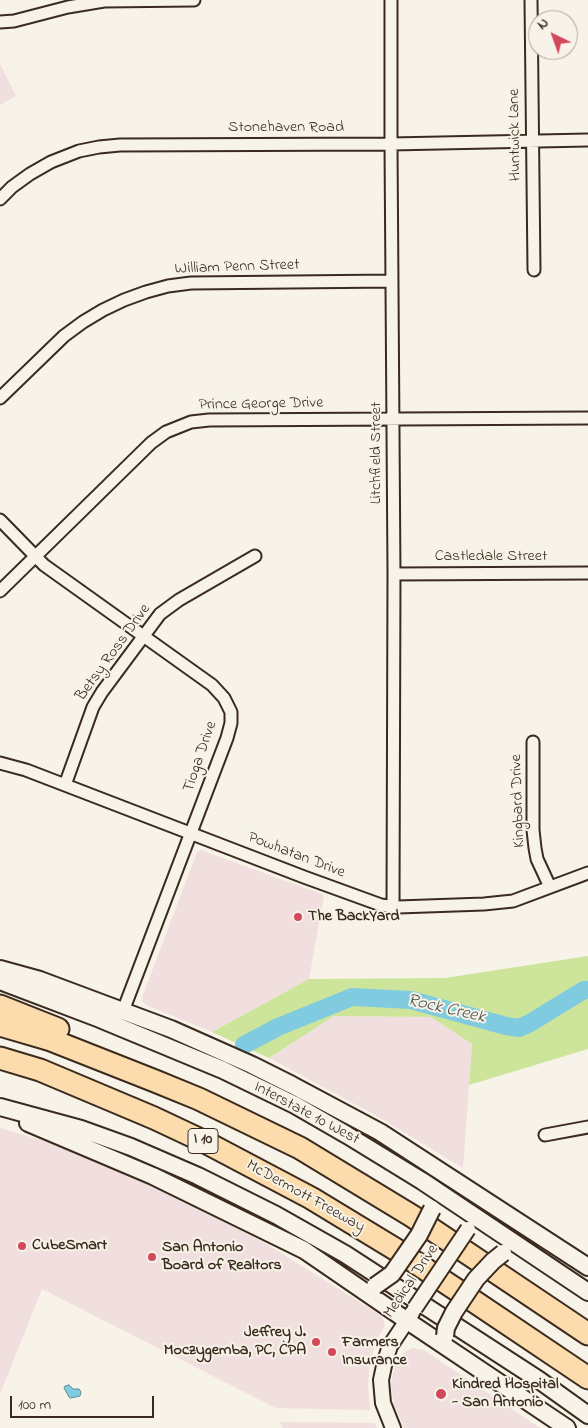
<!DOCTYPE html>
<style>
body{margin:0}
#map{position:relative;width:588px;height:1428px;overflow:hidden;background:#f7f3e8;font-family:"Indie Flower",sans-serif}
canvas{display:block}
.north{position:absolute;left:528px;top:10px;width:50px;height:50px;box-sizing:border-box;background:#f7f3e8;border:1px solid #aca397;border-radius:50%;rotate:318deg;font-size:14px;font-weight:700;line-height:20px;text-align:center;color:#3b2a1e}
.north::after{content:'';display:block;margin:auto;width:18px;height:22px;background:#d1495b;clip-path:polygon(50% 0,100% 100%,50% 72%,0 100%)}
.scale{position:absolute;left:10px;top:1396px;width:144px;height:22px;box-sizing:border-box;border:2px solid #3b2a1e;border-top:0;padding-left:6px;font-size:15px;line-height:18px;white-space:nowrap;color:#3b2a1e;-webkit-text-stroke:4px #f7f3e8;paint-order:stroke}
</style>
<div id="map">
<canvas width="588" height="1428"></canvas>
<div class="north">N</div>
<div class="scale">100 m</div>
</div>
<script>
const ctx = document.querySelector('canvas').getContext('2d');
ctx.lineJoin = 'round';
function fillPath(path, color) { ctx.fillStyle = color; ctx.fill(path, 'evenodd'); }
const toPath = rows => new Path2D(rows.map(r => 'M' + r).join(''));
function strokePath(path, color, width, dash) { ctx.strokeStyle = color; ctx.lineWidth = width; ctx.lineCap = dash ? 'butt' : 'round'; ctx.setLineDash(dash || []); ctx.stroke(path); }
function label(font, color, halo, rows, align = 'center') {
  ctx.font = font + ' "Indie Flower",sans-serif'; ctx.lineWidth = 4; ctx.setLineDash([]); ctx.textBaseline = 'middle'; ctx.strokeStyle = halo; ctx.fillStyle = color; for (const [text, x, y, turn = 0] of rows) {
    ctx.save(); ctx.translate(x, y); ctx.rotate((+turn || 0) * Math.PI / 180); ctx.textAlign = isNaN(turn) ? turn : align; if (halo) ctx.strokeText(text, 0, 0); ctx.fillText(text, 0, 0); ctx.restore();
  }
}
fillPath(toPath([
 [0,64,16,96,0,105],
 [201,850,324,895,309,979,212,1032,146,1005,142,1001,143,995,197,852],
 [334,1016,431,1017,472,1044,463,1168,377,1116,269,1058],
 [0,1128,62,1146,181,1199,268,1245,382,1316,385,1326,376,1341,369,1369,368,1385,370,1410,276,1408,42,1289,0,1394],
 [413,1348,424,1350,540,1428,404,1428,394,1405,391,1384,396,1363,404,1352],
 [280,1422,374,1423,377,1428,283,1428]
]), '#f1dede');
fillPath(toPath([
 [588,956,588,1049,469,1085,472,1044,431,1017,334,1016,269,1058,212,1032,309,979,445,978]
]), '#cce59b');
const water = toPath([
 [69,1385,73,1389,79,1389,81,1392,80,1396,71,1398,69,1397,64,1388,65,1386,69,1385]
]);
fillPath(water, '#80cbe0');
strokePath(water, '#648b92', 1);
strokePath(toPath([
 [244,1045,278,1027,352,997,411,1000,506,1026,519,1028,530,1023,584,990,588,990]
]), '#80cbe0', 18);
const minor = toPath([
 [391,0,391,144,394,574,393,906],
 [531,0,534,270],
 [0,22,14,21,68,7,104,1,194,0],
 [0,199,12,187,30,174,51,162,79,151,99,147,120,145,391,144,588,140],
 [0,398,64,336,83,322,103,310,124,300,146,292,168,286,191,283,392,281],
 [0,520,44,565,212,685,224,698,231,712,231,723,227,738,123,1011],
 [394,574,588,573],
 [0,591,151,443,166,432,191,422,209,420,588,418],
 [533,742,533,830,535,848,537,859,550,887],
 [0,763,26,770,65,785,304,877,381,905,398,907,484,904,513,901,588,873],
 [65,785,93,707,102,692,160,614,179,600,255,556],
 [545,1135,588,1127]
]);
const tertiary = toPath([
 [393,1428,383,1403,381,1380,385,1361,390,1346,412,1313]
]);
const secondary = toPath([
 [0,969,40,980,171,1029,252,1065,292,1085,380,1132,588,1267],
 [0,981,100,1019,223,1070,295,1105,347,1135,422,1181,588,1292],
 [0,1107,81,1129,131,1147,198,1176,276,1215,345,1254,539,1380,588,1415],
 [28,1123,153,1176,304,1250,406,1320,567,1428]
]);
const motorway = toPath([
 [0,1006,58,1029],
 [0,1025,51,1040,155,1081,199,1099,300,1148,412,1216,588,1334],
 [0,1058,40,1070,154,1118,205,1142,311,1198,395,1249,475,1302,588,1378]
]);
strokePath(minor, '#3b2a1e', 15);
strokePath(tertiary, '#3b2a1e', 18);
strokePath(secondary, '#3b2a1e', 20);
strokePath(motorway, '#3b2a1e', 25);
strokePath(minor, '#f7f3e8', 11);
strokePath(tertiary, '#f7f3e8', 14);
strokePath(secondary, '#f7f3e8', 16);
strokePath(motorway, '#fcdcac', 21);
const tertiaryBridge = toPath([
 [415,1308,468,1229]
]);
const secondaryBridge = toPath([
 [375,1286,392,1274,419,1235,432,1209],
 [445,1336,446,1328,454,1312,476,1279,493,1261,503,1253]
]);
strokePath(tertiaryBridge, '#3b2a1e', 18, []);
strokePath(secondaryBridge, '#3b2a1e', 20, []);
strokePath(tertiaryBridge, '#f7f3e8', 14);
strokePath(secondaryBridge, '#f7f3e8', 16);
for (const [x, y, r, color] of [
 [298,917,5,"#d1495b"],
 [22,1246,5,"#d1495b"],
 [152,1257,5,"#d1495b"],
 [316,1342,5,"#d1495b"],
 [332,1352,5,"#d1495b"],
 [441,1394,6,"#d1495b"]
]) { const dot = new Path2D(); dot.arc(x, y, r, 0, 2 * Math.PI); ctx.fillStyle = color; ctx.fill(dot); strokePath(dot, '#f7f3e8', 2); }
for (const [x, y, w] of [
 [203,1141,30]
]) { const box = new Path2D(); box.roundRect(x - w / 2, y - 12.5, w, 25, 4); ctx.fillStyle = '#f7f3e8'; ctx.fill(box); strokePath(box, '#3b2a1e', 1); }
label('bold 15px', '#3b2a1e', null, [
 ["I 10",203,1141]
]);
label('16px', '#3b2a1e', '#f7f3e8', [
 ["Stonehaven Road",286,128],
 ["Huntwick Lane",516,135,-91],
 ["William Penn Street",237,268,-2],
 ["Prince George Drive",261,405,-1],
 ["Litchfield Street",377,453,-90],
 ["Castledale Street",491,557],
 ["Betsy Ross Drive",114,653,-54],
 ["Tioga Drive",201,757,-71],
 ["Kingbard Drive",519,801,-92],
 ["Powhatan Drive",296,856,21],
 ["Interstate 10 West",306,1114,28],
 ["McDermott Freeway",305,1197,29],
 ["Medical Drive",412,1282,-56]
]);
label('bold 16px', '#3b2a1e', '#f7f3e8', [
 ["The BackYard",308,917],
 ["CubeSmart",32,1246],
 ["San Antonio",162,1248],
 ["Board of Realtors",162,1266],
 ["Jeffrey J.",306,1333,"right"],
 ["Moczygemba, PC, CPA",306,1351,"right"],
 ["Farmers",342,1343],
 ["Insurance",342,1361],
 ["Kindred Hospital",452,1385],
 ["- San Antonio",452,1403]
], 'left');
label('italic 18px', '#4c524e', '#f7f3e8', [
 ["Rock Creek",446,1010,13]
]);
</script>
